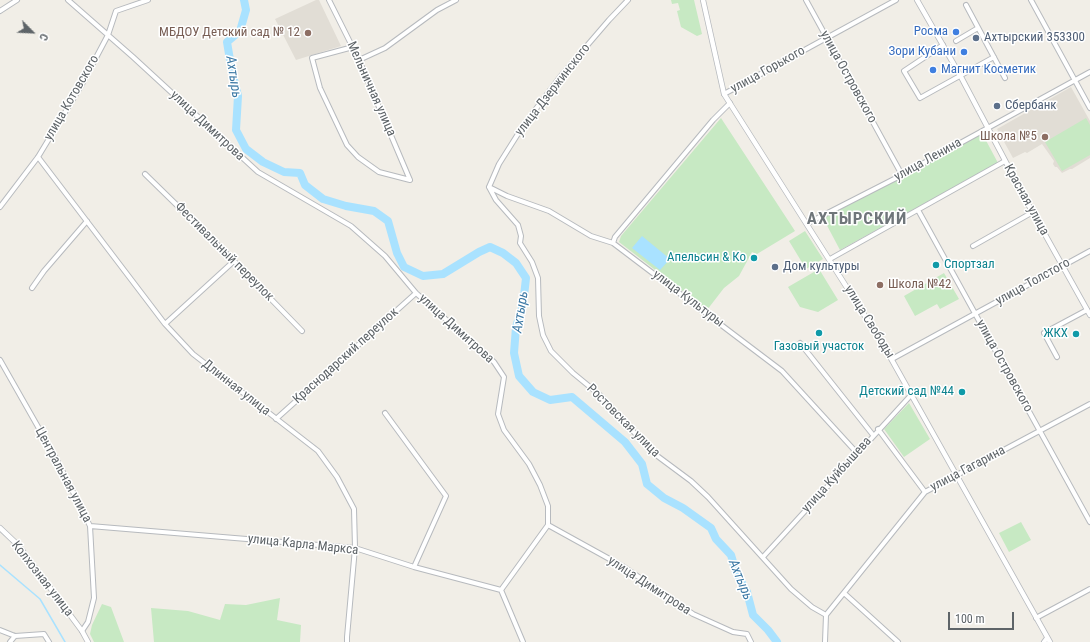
<!DOCTYPE html>
<meta charset="utf-8">
<style>
body{margin:0}
#map{position:relative;width:1090px;height:642px;overflow:hidden;background:#f1eee7;font-family:"Roboto Condensed",sans-serif}
canvas{display:block}
.north{position:absolute;left:12px;top:12px;width:40px;height:40px;-webkit-text-stroke:3px #fff;paint-order:stroke;rotate:114deg;font-size:11px;font-weight:700;line-height:16px;text-align:center;color:#5e6468}
.north::after{content:'';display:block;margin:auto;width:14px;height:18px;background:#5e6468;clip-path:polygon(50% 0,100% 100%,50% 72%,0 100%)}
.scale{position:absolute;left:948px;top:612px;width:66px;height:18px;box-sizing:border-box;border:2px solid #5e6468;border-top:0;padding-left:5px;font-size:12px;line-height:14px;white-space:nowrap;color:#5e6468;-webkit-text-stroke:3px #fff;paint-order:stroke}
</style>
<div id="map">
<canvas width="1090" height="642"></canvas>
<div class="north">С</div>
<div class="scale">100 m</div>
</div>
<script>
const ctx = document.querySelector('canvas').getContext('2d');
ctx.lineJoin = 'round';
function fillPath(path, color) { ctx.fillStyle = color; ctx.fill(path, 'evenodd'); }
const toPath = rows => new Path2D(rows.map(r => 'M' + r).join(''));
function strokePath(path, color, width, dash) { ctx.strokeStyle = color; ctx.lineWidth = width; ctx.lineCap = dash ? 'butt' : 'round'; ctx.setLineDash(dash || []); ctx.stroke(path); }
function label(font, color, halo, rows, align = 'center') {
  ctx.font = font + ' "Roboto Condensed",sans-serif'; ctx.lineWidth = 3; ctx.setLineDash([]); ctx.textBaseline = 'middle'; ctx.strokeStyle = halo; ctx.fillStyle = color; for (const [text, x, y, turn = 0] of rows) {
    ctx.save(); ctx.translate(x, y); ctx.rotate((+turn || 0) * Math.PI / 180); ctx.textAlign = isNaN(turn) ? turn : align; if (halo) ctx.strokeText(text, 0, 0); ctx.fillText(text, 0, 0); ctx.restore();
  }
}
fillPath(toPath([
 [316,0,319,0,341,46,296,60,275,19],
 [1071,87,1090,121,1090,158,1072,169,1070,169,1062,173,1057,167,1055,167,1053,164,1054,161,1042,144,1027,153,1025,152,1013,158,997,129]
]), '#e1ddd5');
fillPath(toPath([
 [671,0,694,0,702,34,697,36,681,27,677,11,680,10,678,3,672,4],
 [721,118,795,231,757,254,752,252,739,276,724,288,707,310,619,242,621,236],
 [1086,118,1090,125,1090,155,1062,171,1045,142],
 [982,133,998,163,840,250,823,218],
 [805,231,823,259,806,269,789,241],
 [819,269,838,300,818,312,800,307,788,287],
 [944,273,959,299,940,309,937,304,915,316,904,296],
 [909,403,930,439,904,457,884,429],
 [1021,522,1031,540,1009,552,999,533],
 [280,598,277,620,301,625,300,642,154,642,151,608,188,611,220,620,225,604,246,605],
 [102,604,111,607,124,642,94,642,90,634,92,625]
]), '#c7e9c3');
fillPath(toPath([
 [642,236,670,259,660,270,632,248]
]), '#a9e2ff');
strokePath(toPath([
 [0,565,40,599,65,642]
]), '#a9e2ff', 1.5);
strokePath(toPath([
 [244,0,246,10,240,31,227,42,232,72,238,96,236,130,246,149,263,162,284,172,300,173,305,185,323,199,346,206,374,211,388,221,397,253,404,267,423,276,443,274,479,252,490,247,503,253,516,263,526,278,523,305,516,327,514,353,519,376,533,392,550,400,572,397,625,442,642,464,647,484,664,498,683,508,711,528,716,539,731,555,736,572,747,592,753,615,768,630,777,642]
]), '#a9e2ff', 8);
const minor = toPath([
 [68,0,133,57,258,172,351,226,385,256,416,293,494,362,504,377,498,414,504,430,529,464,540,485,548,506,548,525,624,567,693,614,733,632,747,634,751,642],
 [329,0,359,60,410,180],
 [806,0,902,175],
 [1031,0,1090,108],
 [966,5,1005,78],
 [0,11,17,0],
 [956,41,978,28],
 [943,45,904,71,920,98,994,57],
 [353,47,312,58,320,88,347,145,358,157,379,172,410,180],
 [359,60,385,48,437,10,456,0],
 [724,94,896,0],
 [38,157,165,324,193,354,318,451,337,477,354,509,355,548,347,637,347,642],
 [145,174,234,261,302,331],
 [489,187,496,200,518,225,521,236,520,243,532,262,538,278,539,316,543,335,551,351,573,373,601,396,652,452,691,481,708,497,791,589,812,607,826,615],
 [489,187,507,196,549,211,591,236,613,243,782,371,857,453],
 [489,187,499,164,523,126,560,77,609,20,628,0],
 [0,207,38,157,81,86,108,35,116,11,148,0],
 [918,210,1090,522],
 [808,223,902,175,1090,72],
 [613,243,615,237,713,120,730,103],
 [973,246,1033,212],
 [830,259,1005,161],
 [32,288,44,271,87,221],
 [165,324,234,261],
 [800,343,873,435],
 [1057,357,1044,333,1087,310],
 [892,359,1090,251],
 [0,360,58,462,90,526,94,598,88,622,82,631],
 [385,413,446,496,414,567],
 [276,419,416,293],
 [878,429,925,492],
 [90,526,355,548,414,567,501,590,523,642],
 [763,557,912,394],
 [501,590,548,525],
 [844,593,898,642],
 [1036,618,1090,589],
 [0,630,15,636,44,634,49,642],
 [10,642,15,636],
 [825,642,826,615,925,492,1090,404],
 [1044,642,1047,638]
]);
const tertiary = toPath([
 [703,0,724,94,884,346,1050,642],
 [917,0,960,75,1028,204,1090,315],
 [0,528,19,546,82,631,88,642]
]);
strokePath(minor, '#b7babe', 6);
strokePath(tertiary, '#b7babe', 6);
strokePath(minor, '#fff', 4);
strokePath(tertiary, '#fff', 4.5);
for (const [x, y, r, color] of [
 [956,32,4,"#3f7fe0"],
 [308,33,4,"#8d6e63"],
 [976,38,4,"#5c6f8a"],
 [964,52,4,"#3f7fe0"],
 [933,70,4,"#3f7fe0"],
 [997,106,4,"#5c6f8a"],
 [1045,137,4,"#8d6e63"],
 [754,258,4,"#0f9aa8"],
 [936,265,4,"#0f9aa8"],
 [775,267,4,"#5c6f8a"],
 [880,285,4,"#8d6e63"],
 [819,333,4,"#0f9aa8"],
 [1076,334,4,"#0f9aa8"],
 [962,392,4,"#0f9aa8"]
]) { const dot = new Path2D(); dot.arc(x, y, r, 0, 2 * Math.PI); ctx.fillStyle = color; ctx.fill(dot); strokePath(dot, '#fff', 1.5); }
label('13px', '#366cbe', '#fff', [
 ["Росма",948,32],
 ["Зори Кубани",956,52],
 ["Магнит Косметик",941,70,"left"]
], 'right');
label('13px', '#785e54', '#fff', [
 ["МБДОУ Детский сад № 12",300,33],
 ["Школа №5",1037,137],
 ["Школа №42",888,285,"left"]
], 'right');
label('13px', '#4e5e75', '#fff', [
 ["Ахтырский 353300",984,38],
 ["Сбербанк",1005,106],
 ["Дом культуры",783,267]
], 'left');
label('13px', '#5e6468', '#fff', [
 ["улица Горького",768,70,-29],
 ["улица Островского",848,77,61],
 ["Мельничная улица",371,89,66],
 ["улица Дзержинского",553,90,-52],
 ["улица Котовского",72,98,-60],
 ["улица Димитрова",207,126,43],
 ["улица Ленина",928,160,-29],
 ["Красная улица",1026,200,61],
 ["Фестивальный переулок",224,252,45],
 ["улица Толстого",1033,282,-29],
 ["улица Культуры",688,299,37],
 ["улица Свободы",869,322,58],
 ["улица Димитрова",456,329,42],
 ["Краснодарский переулок",346,356,-42],
 ["улица Островского",1004,366,61],
 ["Длинная улица",236,388,38],
 ["Ростовская улица",623,421,45],
 ["улица Гагарина",968,469,-28],
 ["Центральная улица",63,475,62],
 ["улица Куйбышева",837,475,-48],
 ["улица Карла Маркса",303,545,6],
 ["Колхозная улица",42,579,52],
 ["улица Димитрова",649,586,33]
]);
label('13px', '#0d838f', '#fff', [
 ["Апельсин & Ко",746,258],
 ["Спортзал",944,265,"left"],
 ["ЖКХ",1068,334],
 ["Газовый участок",819,347,"center"],
 ["Детский сад №44",954,392]
], 'right');
label('italic 14px', '#3b78a4', '#fff', [
 ["Ахтырь",233,77,81],
 ["Ахтырь",521,312,-81],
 ["Ахтырь",740,580,68]
]);
ctx.letterSpacing = '1px';
label('bold 17px', '#6f767a', '#fff', [
 ["АХТЫРСКИЙ",857,220]
]);
ctx.letterSpacing = '0px';
</script>
